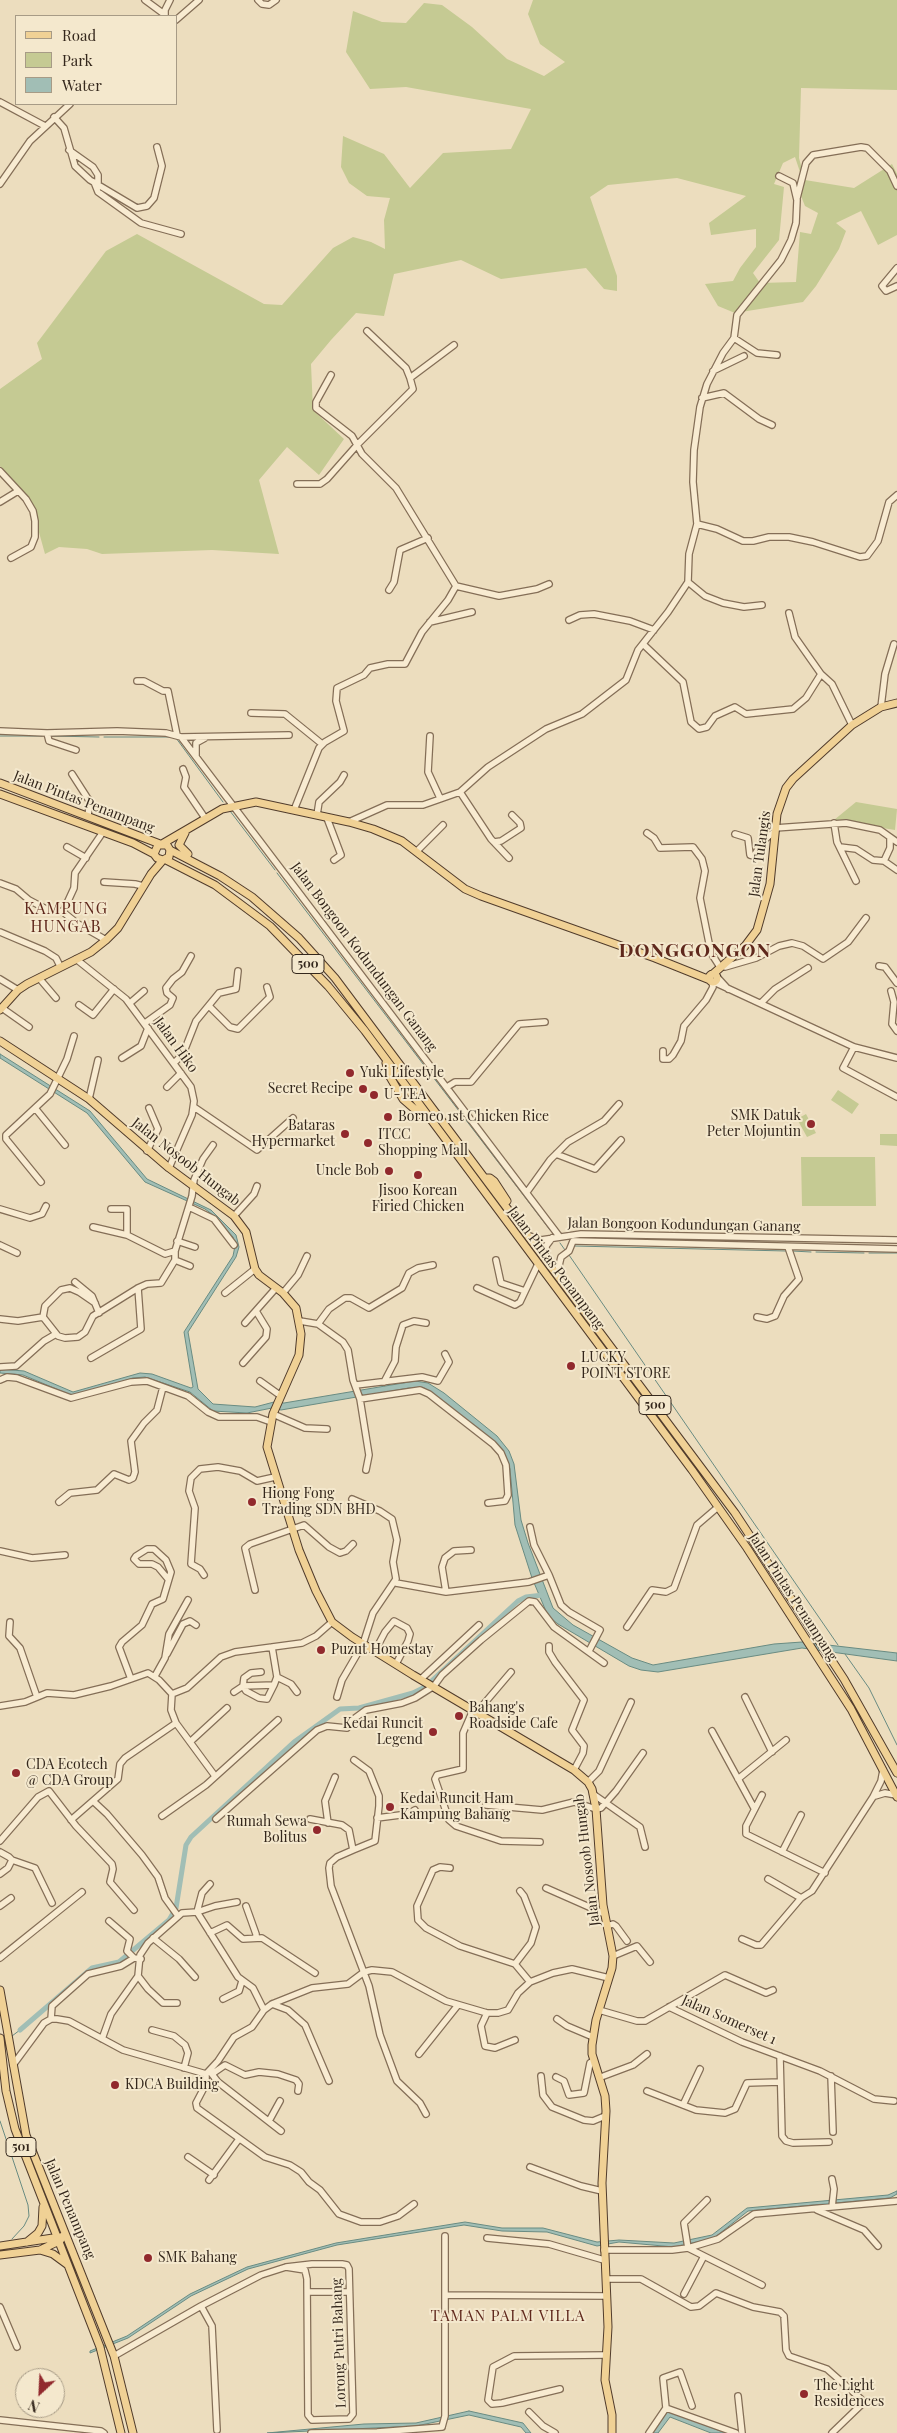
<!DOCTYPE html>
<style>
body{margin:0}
#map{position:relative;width:897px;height:2433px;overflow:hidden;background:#ecddbe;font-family:"Playfair Display",serif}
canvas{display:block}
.legend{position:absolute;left:15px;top:15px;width:162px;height:90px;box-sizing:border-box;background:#f4e8cd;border:1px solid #a79b86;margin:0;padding:6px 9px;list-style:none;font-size:15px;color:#34271c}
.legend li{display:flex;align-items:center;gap:10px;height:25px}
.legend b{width:25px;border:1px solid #a79b86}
.north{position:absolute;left:15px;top:2368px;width:50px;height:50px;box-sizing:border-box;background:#f4e8cd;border:1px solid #a79b86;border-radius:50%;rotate:205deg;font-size:14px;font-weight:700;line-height:20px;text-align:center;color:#34271c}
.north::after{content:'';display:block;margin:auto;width:18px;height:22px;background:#91292d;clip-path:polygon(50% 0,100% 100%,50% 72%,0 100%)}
</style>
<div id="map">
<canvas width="897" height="2433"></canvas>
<ul class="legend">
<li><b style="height:6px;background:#f0d195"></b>Road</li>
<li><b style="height:14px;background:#c5ca93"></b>Park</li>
<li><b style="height:14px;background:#a1beb5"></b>Water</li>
</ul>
<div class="north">N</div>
</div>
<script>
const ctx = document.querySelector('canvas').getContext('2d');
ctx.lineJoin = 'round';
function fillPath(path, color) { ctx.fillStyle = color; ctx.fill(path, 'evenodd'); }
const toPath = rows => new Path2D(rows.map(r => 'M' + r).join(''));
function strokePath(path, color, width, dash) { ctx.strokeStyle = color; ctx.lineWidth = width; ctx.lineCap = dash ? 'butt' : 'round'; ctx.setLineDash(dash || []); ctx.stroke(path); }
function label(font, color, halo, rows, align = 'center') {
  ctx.font = font + ' "Playfair Display",serif'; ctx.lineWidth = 4; ctx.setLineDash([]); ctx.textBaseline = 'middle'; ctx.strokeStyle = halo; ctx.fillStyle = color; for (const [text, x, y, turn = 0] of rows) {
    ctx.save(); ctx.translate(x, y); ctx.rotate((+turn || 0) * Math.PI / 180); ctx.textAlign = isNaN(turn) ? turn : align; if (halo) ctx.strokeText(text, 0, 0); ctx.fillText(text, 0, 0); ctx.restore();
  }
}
fillPath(toPath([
 [533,0,897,0,897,90,801,88,799,158,805,180,854,188,892,164,897,174,897,235,878,245,861,211,836,223,846,231,839,249,816,286,803,302,735,313,718,306,705,284,733,281,740,268,756,247,756,229,711,235,709,223,746,196,677,178,608,185,590,197,617,276,617,291,604,289,586,268,501,279,461,260,394,274,384,316,356,313,331,340,311,364,313,410,344,439,319,475,287,447,259,480,279,554,212,550,102,554,87,549,59,547,45,554,32,507,0,466,0,389,42,359,37,343,106,251,137,234,264,304,282,305,333,248,353,237,371,242,385,249,384,220,390,198,367,196,349,183,341,167,343,136,384,154,410,188,443,153,511,149,531,109,406,87,370,89,346,52,353,11,382,22,406,23,424,3,442,5,472,27,507,59,544,76,565,62,540,44,528,14],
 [795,157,801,175,797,186,805,206,818,213,811,234,800,232,796,282,760,283,753,273,779,240,784,187,774,184,783,163],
 [856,802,897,809,895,830,834,820],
 [838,1090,859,1104,852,1114,831,1100],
 [806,1114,816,1133,807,1137,797,1119],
 [880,1134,897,1134,897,1146,880,1145],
 [801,1157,875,1157,876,1206,802,1206]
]), '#c5ca93');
const water = toPath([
 [0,1054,90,1111,147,1179,211,1210,236,1235,239,1247,236,1257,188,1332,198,1389,213,1404,255,1407,274,1402,284,1403,415,1381,428,1383,444,1393,497,1436,509,1451,514,1464,521,1520,528,1543,553,1608,573,1625,632,1658,653,1665,774,1644,802,1642,897,1653,897,1661,802,1648,658,1672,641,1670,629,1666,558,1624,548,1616,532,1578,515,1525,510,1469,506,1458,494,1443,434,1394,424,1388,409,1388,281,1410,272,1408,247,1413,213,1411,190,1392,145,1377,133,1378,73,1396,23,1375,0,1373,0,1369,24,1371,73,1392,140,1373,152,1374,191,1388,193,1387,184,1332,233,1256,235,1246,233,1237,213,1215,205,1209,145,1182,87,1113,0,1058,0,1054],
 [897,2191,897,2194,890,2198,748,2211,714,2238,674,2247,619,2242,597,2246,547,2232,502,2231,464,2225,337,2245,248,2269,191,2296,128,2338,90,2353,90,2351,127,2336,190,2294,247,2267,336,2243,465,2222,502,2228,543,2228,597,2242,619,2240,674,2243,712,2235,747,2208,888,2195,897,2191],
 [469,2411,523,2423,531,2433,526,2433,521,2427,469,2415,416,2426,267,2433,364,2424,416,2423,469,2411],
 [667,2411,726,2433,711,2433,670,2417,658,2433,651,2433,667,2411]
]);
fillPath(water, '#a1beb5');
strokePath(water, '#698b82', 1);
strokePath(toPath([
 [0,736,42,736],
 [50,736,99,737],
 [104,737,170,737],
 [176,738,223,802],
 [230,811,275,870],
 [277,873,550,1230],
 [560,1243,565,1250],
 [574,1246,786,1251],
 [792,1251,811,1252],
 [816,1252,864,1253],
 [869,1253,897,1253],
 [569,1255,838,1645],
 [845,1654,869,1688,897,1745],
 [12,2036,20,2030],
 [0,2121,28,2205,29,2216,24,2226,12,2239]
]), '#698b82', 1);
strokePath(toPath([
 [20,2030,92,1968,119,1962,169,1920,176,1908,186,1845,191,1837,294,1742,340,1709,359,1708,413,1693,425,1687,518,1601,526,1597,543,1595]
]), '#a1beb5', 5);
const minor = toPath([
 [145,0,164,14],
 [258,0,262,4,269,5,276,0],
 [165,16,165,10,170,0],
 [176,20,199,0],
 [0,102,45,126],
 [54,117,64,128,75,166,90,180,137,208,147,206,154,198,162,166,157,147],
 [69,150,93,167,98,175,98,184],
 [94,182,98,192,141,223,181,234],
 [0,184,30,141,70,104],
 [797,198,806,163,813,155,861,147,867,148,890,171,897,186],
 [897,286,886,291,882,286,897,268],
 [367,331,406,368,410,378],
 [734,338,757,353,777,355],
 [713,371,744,356],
 [331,375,316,402,316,408,352,436,362,454,396,488,456,586],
 [702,398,724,393,759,419,772,425],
 [0,471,26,499,33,511,35,521,35,537,31,547,11,558],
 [297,484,320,484,327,479,358,444,413,389,410,378,454,345],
 [0,502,18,491],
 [697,524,717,529,743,541,753,541,769,537,789,537,813,542,860,557,867,556,878,541,889,502,897,495],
 [688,582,705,596,723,603,744,607,762,605],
 [456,586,499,596,537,589,549,584],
 [389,590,394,582,400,550,428,538],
 [789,613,795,637,821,674,832,684,852,725],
 [569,620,580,615,594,614,630,621,654,630],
 [430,622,472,612],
 [644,645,683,682,691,722,699,729,707,727,715,716,735,707,746,714,793,709,806,698,821,674],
 [137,681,144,681,163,691,168,691,177,735],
 [881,707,885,674,894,644],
 [251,713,285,714,322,744],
 [0,731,47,733,117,731,166,733,181,737,559,1236],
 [47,733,49,741,76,750],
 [430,736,428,772,440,798],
 [181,737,289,735],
 [196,756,196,743,205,738],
 [183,769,186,777,184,787,205,818],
 [72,774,90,802,88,815],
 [460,792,491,839,509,858],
 [294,810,319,748,325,742,344,731,336,701,337,688,364,675,370,668,388,664,405,664,422,632,448,600,456,586],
 [317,815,319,802,340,782,344,775],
 [327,818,341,855,334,860],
 [349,822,387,805,423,805,460,792,488,767,546,729,582,714,626,680,638,650,668,612,688,582,689,554,697,524,693,482,694,450,700,407,707,384,723,353,734,338,737,315,781,260,791,240,796,223,797,200,793,183,779,176],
 [834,823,837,842,856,881],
 [775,828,846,823,880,830,897,842],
 [647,833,654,838,660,848,693,847,702,859,705,871,700,898,711,953,720,967],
 [735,834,748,838,750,855,754,856,763,841,775,831],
 [494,842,501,841,521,828,520,823,512,815],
 [67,847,86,858],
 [840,847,856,849,873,860,884,861,897,870],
 [417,851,443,825],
 [884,861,890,848,890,839],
 [104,882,135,884,143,886],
 [0,883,16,889,29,900,46,909,63,912,74,888,75,873,103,832],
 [63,912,78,924,106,940],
 [0,932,45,951,56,958,60,966],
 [76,959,126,999,191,1087,194,1101,192,1115,169,1168],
 [879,966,885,967,897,983],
 [725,967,756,958,779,946,792,943,803,946,823,959,848,942,866,918],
 [39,978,56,998],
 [718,978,728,989],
 [0,979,18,990],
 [714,982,854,1047,897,1058],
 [891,991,894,1002,892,1024,897,1031],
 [130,1003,144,991],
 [761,1003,775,989,808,968],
 [79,1005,93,1015,114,989],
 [210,1007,230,1027,238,1029,270,997,267,987],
 [2,1008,29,1027],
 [145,1023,170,1005,173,998,167,993,166,988,173,979,182,972,191,956],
 [854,1047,843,1068,897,1097],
 [663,1051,663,1059,669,1059,673,1055,681,1041,684,1026,706,1000,713,987,712,982],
 [122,1058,141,1046,148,1028],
 [174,1063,183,1054,196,1021,219,993,236,989,238,971],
 [167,1087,181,1073],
 [447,1087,455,1082,471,1082,519,1024,545,1022],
 [89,1099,98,1060],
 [194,1107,257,1150,293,1118],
 [35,1108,65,1145],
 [147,1151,158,1129,149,1108],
 [556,1154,595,1169,621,1140],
 [41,1182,6,1139,6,1135,50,1094,67,1059,74,1036],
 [527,1192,550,1160,568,1142,604,1121,619,1104],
 [189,1207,214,1219,234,1245],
 [0,1209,30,1218,42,1214,46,1206],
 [111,1209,127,1209,127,1235],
 [234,1216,254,1194,257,1186],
 [93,1227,127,1235,165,1254,175,1251],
 [530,1236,541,1240,581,1234,897,1240],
 [177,1241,195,1247],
 [0,1245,17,1253],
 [175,1260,190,1266],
 [496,1260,501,1283,525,1291],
 [547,1261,546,1246,552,1238],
 [557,1274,561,1257,569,1251,573,1241,576,1241,897,1249],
 [75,1282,92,1296,99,1313],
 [477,1288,515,1305,520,1302,538,1264],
 [225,1293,255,1269],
 [283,1293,298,1275,307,1256],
 [43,1317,45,1306,61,1290,70,1288,79,1292,95,1303],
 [757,1317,767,1319,775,1316,784,1296,799,1279,788,1247],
 [0,1319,18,1321,43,1317,58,1336,65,1338,78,1337,85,1332,93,1316,138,1288,147,1284,161,1283,175,1260,175,1251,192,1196,194,1180,203,1159,213,1145],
 [300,1321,318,1324,343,1342,348,1350,353,1380,360,1399,420,1390,429,1394,493,1444,501,1453,506,1465,508,1495,505,1501,488,1503],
 [245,1323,276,1288],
 [318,1324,329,1309,345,1298,351,1298,369,1308,402,1288,409,1273,418,1268,433,1265],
 [91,1358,141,1329,138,1288],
 [243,1363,266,1337,267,1329,256,1311],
 [0,1367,16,1366,44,1341,56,1334],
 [0,1380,7,1377,17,1378,71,1398,131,1382,147,1381,188,1396,208,1412,219,1417,257,1417,271,1422],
 [260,1381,281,1396],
 [384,1382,395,1361,396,1347,403,1325,414,1321,426,1323],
 [356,1385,422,1377,438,1381,449,1362,445,1354],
 [360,1399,369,1455,366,1470],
 [273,1414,305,1428,327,1429],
 [59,1502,70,1493,97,1490,114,1474,129,1480,133,1478,135,1472,131,1441,144,1423,157,1410,163,1387],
 [530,1527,534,1545,549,1575],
 [0,1551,32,1558,65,1555],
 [204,1575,200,1569,191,1564,195,1508,189,1491,191,1478,200,1469,218,1467,240,1471,257,1481,275,1477],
 [396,1583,446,1592,529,1582,549,1575,561,1605,569,1612,600,1630,589,1651],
 [255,1590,245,1548,250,1544,304,1525,329,1547,340,1553,346,1551,353,1544],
 [446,1592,442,1567,445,1558,454,1551,471,1550],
 [10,1622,9,1636,20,1648,37,1697],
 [627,1627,652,1590,666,1592,674,1588,697,1525,718,1507],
 [549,1646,549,1652,555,1662,584,1700,572,1730,584,1746,583,1753,574,1770],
 [375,1651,385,1632,394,1621,407,1628,410,1634,408,1641,396,1664],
 [167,1654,183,1624,190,1621,196,1625],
 [261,1672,251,1673,244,1678,243,1686,246,1691,259,1698,267,1699,274,1685],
 [155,1676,165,1658,169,1634,188,1600],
 [277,1677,291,1684,297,1692],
 [131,1679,119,1647,122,1642,142,1625,152,1604,163,1599,171,1572,166,1560,154,1549,147,1549,136,1556,134,1559,139,1564,152,1564,158,1567,168,1579],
 [421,1679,479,1625],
 [234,1692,243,1686,274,1685,277,1677,272,1647],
 [172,1694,187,1688,221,1657,235,1652,302,1643,316,1636,332,1622],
 [172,1694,171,1710,176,1723,215,1776],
 [337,1697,342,1680,363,1644,373,1613,396,1579,393,1562,397,1540,392,1519,380,1511,352,1499],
 [745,1697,772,1752],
 [0,1706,25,1702,47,1693,74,1695,111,1686,148,1673,159,1680,172,1694],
 [473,1710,463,1733,463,1769,437,1775,435,1779,449,1820,456,1826,501,1841,540,1842],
 [477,1712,511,1672],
 [712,1731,754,1808],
 [190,1742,227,1708],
 [738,1779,786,1740],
 [588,1782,599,1771,631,1702],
 [593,1794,640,1827,645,1847],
 [762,1795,746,1826,746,1834,825,1873],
 [875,1796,885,1793,896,1795],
 [93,1801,107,1814,142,1855,158,1877,165,1898,178,1916],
 [486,1805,542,1810,574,1802,596,1809,601,1808,616,1791,643,1753],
 [162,1816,206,1785,278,1720],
 [377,1818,408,1814,415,1810],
 [216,1819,317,1730,327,1726,347,1728,355,1718,366,1710,402,1703,415,1698,434,1686,442,1675,481,1640,529,1601,535,1602,554,1627,604,1663],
 [310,1819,342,1825,349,1830,353,1850,337,1857,330,1863,329,1868,331,1886,369,1986,380,2035,397,2081,420,2103,426,2114],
 [71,1820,118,1779,120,1764,125,1758,176,1723],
 [328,1823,325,1801,335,1777],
 [0,1841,38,1797,49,1791,76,1826,112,1864,113,1869,110,1882,134,1910],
 [353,1850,375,1841,379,1806,379,1796,369,1771,354,1760],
 [0,1852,9,1857,12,1860],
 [782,1852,801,1815],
 [12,1860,35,1868,52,1903],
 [450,1868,440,1867,433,1870,417,1906,418,1920,426,1928,460,1946,515,1964,530,1982],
 [0,1874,8,1868,12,1860],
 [768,1879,801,1898],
 [210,1884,202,1893,197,1912,238,1977,253,1988,264,2010],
 [546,1888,605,1914],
 [0,1906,11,1898],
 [246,1906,256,1934,256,1938],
 [109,1921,130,1939,127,1951,134,1958],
 [607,1926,613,1924,616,1926,627,1941],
 [210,1933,227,1925,243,1939,262,1938,315,1973],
 [153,1938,179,1959,195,1977],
 [742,1939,756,1945,761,1945,801,1898,812,1891,873,1797,881,1781,883,1770],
 [613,1956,637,1946,650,1962],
 [0,1958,82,1892],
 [515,1964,531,1943,536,1927,524,1896,520,1891],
 [138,1976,148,1989,163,2003,177,2003],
 [223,1999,239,1991,242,1981],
 [272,2004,288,2010,305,2025,329,2081],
 [669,2007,742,2042,820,2071,874,2099,894,2101],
 [599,2010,637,2021,645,2021,725,1975,766,1993,773,1990],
 [487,2013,481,2026,485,2046,495,2048,515,2040],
 [51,2019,52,2006,88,1974,121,1966,134,1958,141,1959],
 [557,2019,567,2026,593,2037],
 [152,2030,174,2036,185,2045,188,2053,184,2068],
 [102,2039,111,2014,138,1976,140,1955,148,1943,182,1913,197,1912,215,1906,237,1902],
 [419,2054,458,2005],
 [780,2056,782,2136,786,2141,793,2143,829,2142],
 [13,2065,44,2023,51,2019,57,2019,69,2021,123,2050,206,2074,218,2061,234,2037,252,2027,264,2010,272,2004,312,1988,348,1984,364,1972,372,1970,392,1972,446,2001,487,2013,498,2013,508,2010,518,1993,530,1982,553,1973,572,1969,609,1978],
 [211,2073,218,2082,281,2131],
 [206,2074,206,2084,196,2103,197,2108,265,2157,290,2165,301,2172,309,2182,320,2190,339,2214,361,2222,380,2222,398,2216,414,2204],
 [212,2074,225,2065,245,2075,259,2072,278,2074,296,2080,299,2084,298,2091],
 [541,2076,543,2095,552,2107,584,2120,593,2121,605,2116],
 [831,2076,833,2132],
 [556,2077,564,2081,569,2095,584,2093,590,2063,594,2060],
 [601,2077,633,2065,647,2054],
 [647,2091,696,2110,725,2113,735,2109,747,2083,780,2082],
 [683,2105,700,2069],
 [269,2121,280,2101],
 [188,2157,214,2175],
 [530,2167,581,2186,602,2191],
 [209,2180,239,2139],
 [707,2200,684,2223,688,2248,762,2285],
 [832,2207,834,2189,832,2179],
 [817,2210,864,2230,878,2246],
 [487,2238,549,2244,604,2260],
 [604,2250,672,2250,688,2248,718,2239,754,2214,897,2201],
 [312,2264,342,2264,347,2265,349,2269,353,2414,349,2419,312,2420,308,2415,307,2279,305,2270,286,2267,312,2264],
 [606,2279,641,2279,691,2307,699,2306,716,2293,753,2307,780,2312,784,2316,786,2350,789,2356,827,2369,861,2399,861,2405,832,2433],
 [308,2292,349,2292],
 [684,2294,704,2256],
 [445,2295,607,2296],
 [201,2306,261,2275,286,2267],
 [0,2307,17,2347],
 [114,2356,201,2306,212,2326,217,2430],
 [560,2389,502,2403,492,2404,488,2400,493,2367,514,2356,606,2355],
 [738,2396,742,2433],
 [666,2408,736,2433],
 [529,2412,543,2426,555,2433],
 [0,2420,101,2431,104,2433],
 [442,2427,445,2416,445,2236],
 [311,2433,377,2432,442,2427],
 [649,2433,666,2408,663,2378,680,2372,692,2406]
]);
const major = toPath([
 [0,783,160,844],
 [0,794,133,843,154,854],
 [185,833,179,845,188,854],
 [162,844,222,809,256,802,349,822,373,829,402,841,465,889,481,896,655,958,710,980],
 [170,850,169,857,163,860,157,858,154,854,158,845,167,845,170,850,220,876,252,897,299,938,335,978,735,1513,844,1679,897,1773],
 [166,860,215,885,270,926,328,986,365,1031,692,1470,747,1548,851,1709,897,1797],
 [713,974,745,946,757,930,770,884,777,814,786,788,793,779,852,725,881,707,897,703],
 '709 978a4 4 0 1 1 8 0a4 4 0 1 1-8 0Z',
 [0,1010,18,990,27,984,91,952,106,940,118,928,151,874,163,860],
 [0,1041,89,1099,169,1168,234,1216,246,1232,255,1269,259,1275,283,1293,296,1308,301,1334,299,1355,273,1414,267,1447,299,1550,316,1591,332,1622,352,1637,413,1675,574,1770,588,1782,592,1789,596,1809,603,1905,613,1956,612,1968,596,2020,592,2045,592,2054,605,2096,606,2111,602,2183,608,2327,605,2380,612,2415,612,2433],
 [386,1063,390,1077,403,1099,425,1118],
 [485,1178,490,1178,494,1181,507,1201],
 [0,1990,26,2135,114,2356,133,2433],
 [0,2038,6,2091,15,2129,100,2347,121,2433],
 [27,2242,38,2233,42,2226,43,2207],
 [0,2246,53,2238,61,2239],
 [40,2250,53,2254,68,2265],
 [0,2255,40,2250,55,2243,61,2237]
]);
strokePath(minor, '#846e57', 8);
strokePath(major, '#513c2c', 9);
strokePath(minor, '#f8ebd1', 5.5);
strokePath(major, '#f0d195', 7);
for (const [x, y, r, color] of [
 [350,1073,5,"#91292d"],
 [363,1089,5,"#91292d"],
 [374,1095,5,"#91292d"],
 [388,1117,5,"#91292d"],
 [811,1124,5,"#91292d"],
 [345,1134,5,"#91292d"],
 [368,1143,5,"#91292d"],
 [389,1171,5,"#91292d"],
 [418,1175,5,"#91292d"],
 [571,1366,5,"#91292d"],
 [252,1502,5,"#91292d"],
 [321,1650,5,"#91292d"],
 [459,1716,5,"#91292d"],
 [433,1732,5,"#91292d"],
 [16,1773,5,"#91292d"],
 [390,1807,5,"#91292d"],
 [317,1830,5,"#91292d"],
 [115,2085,5,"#91292d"],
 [148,2258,5,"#91292d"],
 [804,2394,5,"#91292d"]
]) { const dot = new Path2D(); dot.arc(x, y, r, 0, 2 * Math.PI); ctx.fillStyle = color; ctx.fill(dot); strokePath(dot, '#f4e8cd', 2); }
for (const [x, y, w] of [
 [308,964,32],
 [655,1405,32],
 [21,2147,30]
]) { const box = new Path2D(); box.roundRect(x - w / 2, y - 9.5, w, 19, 4); ctx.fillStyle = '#f4e8cd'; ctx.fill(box); strokePath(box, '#34271c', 1); }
label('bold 12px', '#34271c', null, [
 ["500",308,964],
 ["500",655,1405],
 ["501",21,2147]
]);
label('14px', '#34271c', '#f4e8cd', [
 ["Jalan Pintas Penampang",84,802,21],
 ["Jalan Tulangis",760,854,-82],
 ["Jalan Bongoon Kodundungan Ganang",364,957,53],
 ["Jalan Hiko",176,1045,54],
 ["Jalan Nosoob Hungab",186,1162,38],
 ["Jalan Bongoon Kodundungan Ganang",684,1225,1],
 ["Jalan Pintas Penampang",556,1268,53],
 ["Jalan Pintas Penampang",793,1597,57],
 ["Jalan Nosoob Hungab",587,1860,-97],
 ["Jalan Somerset 1",729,2020,24],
 ["Jalan Penampang",70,2209,67],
 ["Lorong Putri Bahang",339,2343,-92]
]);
label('14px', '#34271c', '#f4e8cd', [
 ["Yuki Lifestyle",360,1073],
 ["Secret Recipe",353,1089,"right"],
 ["U-TEA",384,1095],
 ["SMK Datuk",801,1116,"right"],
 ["Peter Mojuntin",801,1132,"right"],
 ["Borneo 1st Chicken Rice",398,1117],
 ["Bataras",335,1126,"right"],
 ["Hypermarket",335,1142,"right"],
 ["ITCC",378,1135],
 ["Shopping Mall",378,1151],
 ["Uncle Bob",379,1171,"right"],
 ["Jisoo Korean",418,1191,"center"],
 ["Firied Chicken",418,1207,"center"],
 ["LUCKY",581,1358],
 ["POINT STORE",581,1374],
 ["Hiong Fong",262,1494],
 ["Trading SDN BHD",262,1510],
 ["Puzut Homestay",331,1650],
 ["Bahang's",469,1708],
 ["Roadside Cafe",469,1724],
 ["Kedai Runcit",423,1724,"right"],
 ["Legend",423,1740,"right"],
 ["CDA Ecotech",26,1765],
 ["@ CDA Group",26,1781],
 ["Kedai Runcit Ham",400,1799],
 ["Kampung Bahang",400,1815],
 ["Rumah Sewa",307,1822,"right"],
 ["Bolitus",307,1838,"right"],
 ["KDCA Building",125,2085],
 ["SMK Bahang",158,2258],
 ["The Light",814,2386],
 ["Residences",814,2402]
], 'left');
ctx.letterSpacing = '1px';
label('15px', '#5f281c', '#f4e8cd', [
 ["TAMAN PALM VILLA",508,2316]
]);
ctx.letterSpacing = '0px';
ctx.letterSpacing = '1px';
label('16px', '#5f281c', '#f4e8cd', [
 ["KAMPUNG",66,909],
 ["HUNGAB",66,927]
]);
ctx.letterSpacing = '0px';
ctx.letterSpacing = '1px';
label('bold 19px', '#5f281c', '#f4e8cd', [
 ["DONGGONGON",695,951]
]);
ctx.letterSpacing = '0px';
</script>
